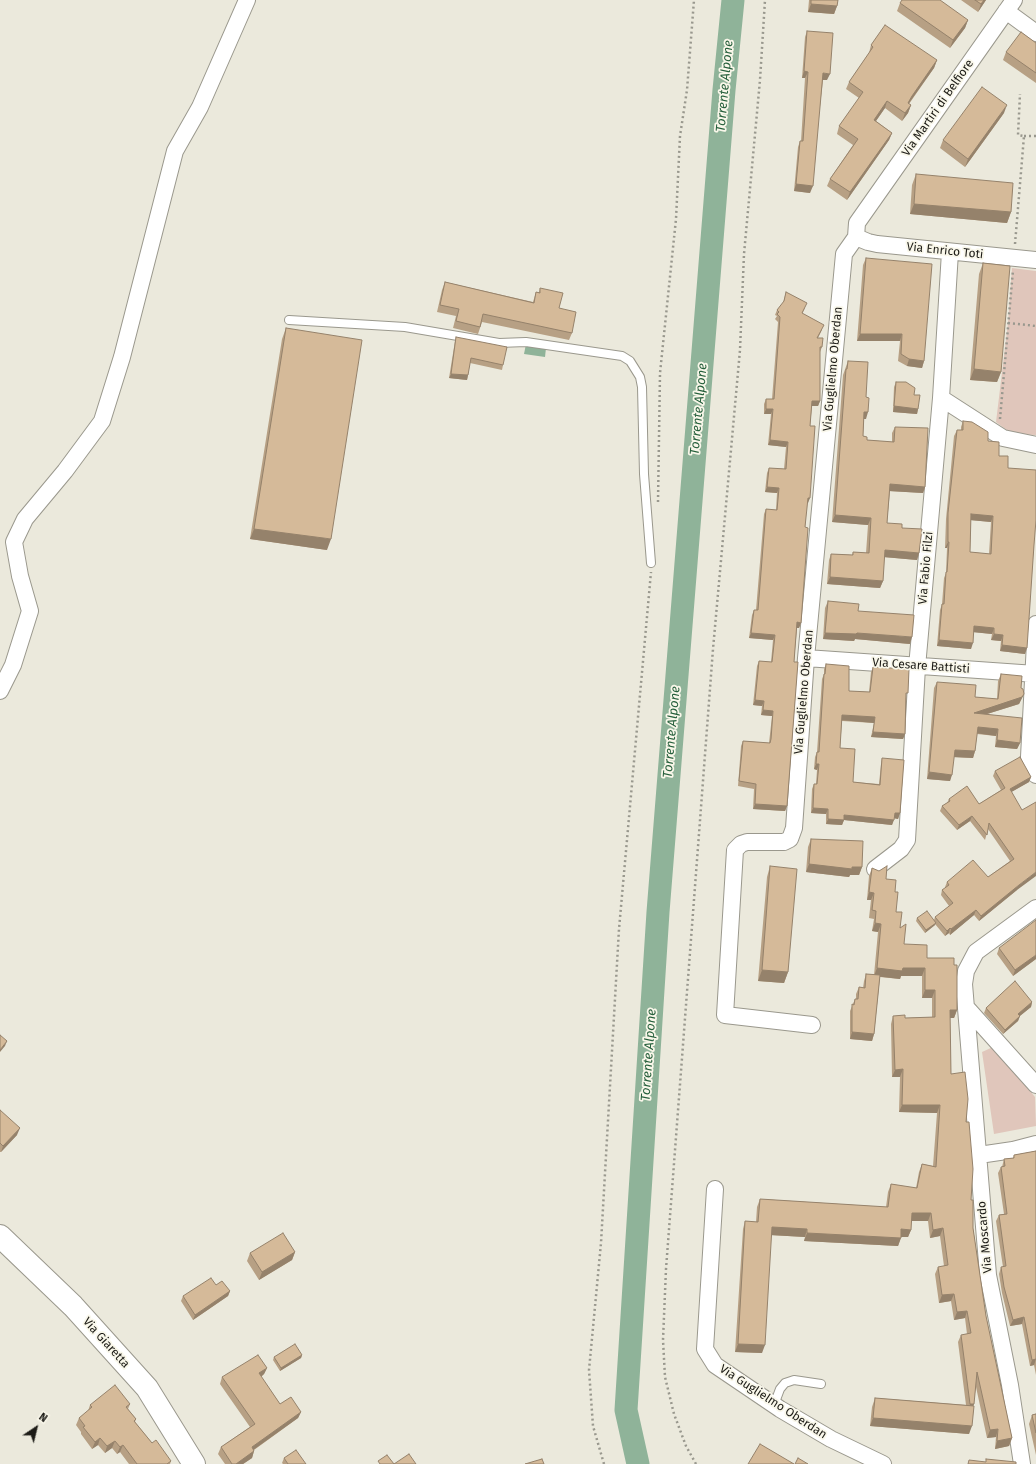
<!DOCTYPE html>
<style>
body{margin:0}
#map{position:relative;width:1036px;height:1464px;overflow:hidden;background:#ebe9dc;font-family:"Fira Sans",sans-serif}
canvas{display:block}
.north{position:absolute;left:16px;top:1408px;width:40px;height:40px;-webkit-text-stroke:3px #f9f7ea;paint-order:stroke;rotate:35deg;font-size:11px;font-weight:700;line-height:16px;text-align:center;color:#1c1b16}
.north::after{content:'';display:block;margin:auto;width:14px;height:18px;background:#1c1b16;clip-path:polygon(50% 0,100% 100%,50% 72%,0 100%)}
</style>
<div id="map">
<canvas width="1036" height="1464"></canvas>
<div class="north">N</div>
</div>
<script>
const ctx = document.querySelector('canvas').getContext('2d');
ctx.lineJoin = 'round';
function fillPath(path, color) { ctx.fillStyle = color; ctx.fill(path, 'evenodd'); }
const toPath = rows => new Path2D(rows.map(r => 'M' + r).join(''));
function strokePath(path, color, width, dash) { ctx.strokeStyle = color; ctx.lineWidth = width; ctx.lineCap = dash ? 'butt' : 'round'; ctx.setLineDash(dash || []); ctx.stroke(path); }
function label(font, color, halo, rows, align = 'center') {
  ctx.font = font + ' "Fira Sans",sans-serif'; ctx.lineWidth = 3.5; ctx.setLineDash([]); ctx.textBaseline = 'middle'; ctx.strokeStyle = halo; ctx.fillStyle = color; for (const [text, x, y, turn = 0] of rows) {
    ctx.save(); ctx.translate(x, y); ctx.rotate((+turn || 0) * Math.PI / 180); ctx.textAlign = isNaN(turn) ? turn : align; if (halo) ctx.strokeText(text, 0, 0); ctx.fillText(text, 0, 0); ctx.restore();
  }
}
fillPath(toPath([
 [1012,268,1036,271,1036,435,1012,434,996,422,1008,323],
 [993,1047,1035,1097,1036,1126,994,1134,982,1052]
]), '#e0c6bb');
fillPath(toPath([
 [526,344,546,348,545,357,524,354]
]), '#8fb399');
strokePath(toPath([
 [638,1464,626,1410,658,912,724,90,733,0]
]), '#8fb399', 23);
const lane = toPath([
 [289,320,405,327,499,343,526,342,622,356,630,361,640,377,642,387,644,474,651,563],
 [774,1405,780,1389,785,1383,794,1380,821,1384]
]);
const street = toPath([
 [1006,11,1036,33],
 [856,237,868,242,877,244,1036,260],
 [941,398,1003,438,1036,445],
 [1036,624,1029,757,1036,775],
 [806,658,1036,674],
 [0,691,13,665,30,611,20,576,14,542,25,519,65,471,102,421,122,357,175,151,200,107,247,0],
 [875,869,901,849,907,840,917,667,941,398,950,252],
 [966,1007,1036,1085],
 [812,1025,725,1015,735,850,741,844,747,842,784,842,790,839,794,828,806,658,844,254,856,237,857,223,1014,0],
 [979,1155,1013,1150,1036,1144],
 [715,1189,705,1349,715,1365,780,1409,831,1439,883,1464],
 [1022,1464,1010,1385,988,1275,964,984,966,971,976,952,1036,908]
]);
const secondary = toPath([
 [0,1236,73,1306,147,1388,194,1464]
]);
strokePath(lane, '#9a988d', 10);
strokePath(street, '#9a988d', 18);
strokePath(secondary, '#9a988d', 24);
strokePath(toPath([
 [1024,136,1036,136],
 [1015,244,1024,136,1018,135,1020,94],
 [1008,323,1036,326],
 [1000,419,1013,270],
 [658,502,660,373,676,219,680,136,687,90,694,0],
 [604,1464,593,1426,589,1370,601,1243,619,929,651,572],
 [696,1464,686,1446,674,1414,665,1377,663,1340,666,1269,713,649,740,350,744,254,760,80,765,0]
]), '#99988e', 2.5, [2, 3]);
strokePath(lane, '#fff', 8);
strokePath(street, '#fff', 16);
strokePath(secondary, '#fff', 22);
fillPath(toPath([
 [809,0,838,0,837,6,834,14,808,12],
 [961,0,986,0,978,12],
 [900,3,968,20,965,28,950,48,897,11],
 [807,31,827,80,823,80,810,193,794,191,798,147,800,141,801,141,805,78,802,78,805,37],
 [1036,43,1036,83,1003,60,1006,52],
 [871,45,937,60,934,68,909,104,911,105,908,113,902,121,885,108,876,121,892,133,889,140,847,200,827,186,830,179,853,145,837,134,839,126,859,98,846,89,849,82,869,53],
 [1004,113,965,167,940,148,943,140],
 [916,174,1011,212,1007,223,910,214,912,185],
 [866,258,924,361,922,368,907,366,898,361,900,341,857,341,863,265],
 [983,263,1001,372,997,382,970,380,979,274],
 [445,282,533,302,536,292,539,292,540,288,559,308,572,333,569,340,482,322,478,334,453,328,456,316,437,312,442,290],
 [786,292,805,308,802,314,822,330,818,338,822,347,820,352,820,401,818,406,812,406,810,426,808,503,807,503,805,527,801,623,799,628,797,628,794,662,787,806,785,811,753,809,754,789,738,786,741,746,743,741,769,743,772,716,761,715,762,706,753,705,757,666,759,661,771,662,773,640,749,638,752,615,754,610,756,610,764,514,766,509,776,510,777,493,765,492,767,473,769,468,784,469,786,447,768,445,771,414,764,414,764,404,766,399,772,399,778,322,775,319,777,316,775,315,777,310,783,303],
 [286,328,327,550,250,539,282,339],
 [456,337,503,365,502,370,470,363,468,375,467,380,449,378,455,341],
 [848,361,866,397,866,419,864,419,863,436,867,440,892,442,892,433,895,427,925,487,923,493,890,491,887,523,902,528,919,553,917,560,884,557,883,581,880,588,827,584,829,560,831,554,852,555,853,552,866,553,868,525,832,522,843,375],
 [896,382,914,395,918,409,917,414,893,412,894,387],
 [963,421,988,441,1008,468,1034,545,1025,654,1000,651,1001,641,991,640,992,634,973,632,971,649,937,646,940,610,942,604,944,578,946,573,947,548,945,548,946,519,954,436,957,430,961,430,961,427],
 [971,520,991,522,989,554,970,552],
 [828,601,858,611,910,644,855,639,854,641,823,639,825,608],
 [826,664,849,691,869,692,871,672,873,667,906,698,905,734,903,739,871,737,874,723,842,721,840,748,853,782,879,784,881,764,882,758,900,813,898,819,894,818,892,825,844,820,842,825,826,824,826,814,811,813,812,789,814,784,816,784,817,770,814,769,815,757,817,752,822,679,824,674,824,669],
 [1001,674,1021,688,1024,694,1019,704,987,714,1020,743,1017,749,995,747,996,736,977,734,975,751,973,758,954,757,950,781,927,779,934,688,937,682,975,697,997,699,998,681],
 [995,771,1031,777,1029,782,1011,792,1017,890,979,921,974,915,950,935,949,933,945,936,935,924,935,925,925,933,916,921,917,918,934,920,935,917,949,906,941,895,942,890,945,888,945,887,947,882,988,877,1010,861,988,829,985,840,970,821,957,830,940,811,942,806,947,803,949,799,979,804,1001,790,993,776],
 [811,839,862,867,859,875,850,875,849,877,806,872,808,847],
 [770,866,788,972,784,983,758,981,767,877],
 [872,868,886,879,895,892,896,912,904,944,927,958,957,1010,954,1018,950,1018,951,1074,966,1122,973,1228,986,1316,1012,1438,1009,1446,995,1449,996,1437,987,1438,976,1387,969,1434,870,1426,872,1407,875,1398,966,1405,958,1342,961,1335,967,1334,965,1318,954,1320,951,1301,939,1303,935,1274,938,1267,944,1266,940,1236,930,1238,928,1221,911,1221,911,1230,908,1237,901,1237,898,1246,804,1241,805,1237,771,1235,762,1353,735,1352,743,1229,745,1221,756,1222,757,1207,760,1199,886,1207,888,1192,891,1184,916,1188,919,1172,922,1164,933,1166,937,1113,899,1112,900,1077,892,1077,891,1024,893,1016,905,1018,932,1017,932,998,922,998,922,976,901,976,900,979,880,977,874,1034,872,1041,850,1039,850,1011,855,999,856,999,856,994,859,987,863,988,864,981,866,974,874,975,878,932,872,931,874,919,869,918,871,900,867,900,869,876],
 [999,948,1036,959,1013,976,997,954],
 [1032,1002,1031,1007,1020,1016,1018,1021,1003,1034,984,1013,986,1008],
 [0,1110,17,1135,1,1152,0,1152],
 [1036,1151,1036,1375,1034,1365,1030,1366,1022,1324,1010,1326,1002,1293,999,1274,1001,1267,1003,1267,996,1221,999,1215,1004,1214,998,1173,1001,1167,1002,1167,1004,1159,1013,1158,1014,1155],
 [295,1252,292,1260,259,1280,247,1261,250,1253],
 [216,1285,230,1291,228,1296,193,1320,181,1301,183,1296],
 [302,1355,301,1358,280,1371,273,1360,274,1357],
 [267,1368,264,1374,261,1377,280,1404,301,1412,298,1418,254,1450,254,1451,252,1458,243,1464,225,1464,218,1454,221,1447,250,1427,220,1384,222,1377],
 [130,1404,128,1409,136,1419,135,1422,152,1443,171,1461,170,1464,129,1464,120,1452,117,1454,112,1448,105,1453,98,1445,92,1449,81,1434,81,1432,76,1425,79,1418,88,1411,90,1405],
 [1036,1414,1036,1455,1029,1424,1032,1415],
 [284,1458,306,1464,283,1464,282,1463]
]), '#b7a084');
fillPath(toPath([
 [984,0,986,0,978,12,981,4],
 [811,4,837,6,834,14,808,12],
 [968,20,965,28,950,48,953,40],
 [937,60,934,68,909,103,905,111,908,103,912,96],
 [804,71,808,72,805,78,802,78],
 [823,73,830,74,827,80,821,80],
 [887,101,885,108,871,128,874,120],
 [911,105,908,113,902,121,905,113],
 [1007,105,1004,113,965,167,968,159],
 [892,133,889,140,847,200,850,192],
 [796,184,813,186,810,193,794,191],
 [914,204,1011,212,1007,223,910,214],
 [860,334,902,334,900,341,857,341],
 [909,359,924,361,922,368,907,366],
 [974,369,1001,372,997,382,970,380],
 [451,374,468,375,467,380,449,378],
 [812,401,820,401,818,406,810,406],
 [894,406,918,409,917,414,893,412],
 [766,409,773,409,771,414,764,414],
 [864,412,868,412,866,419,862,419],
 [770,440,788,442,786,447,768,445],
 [890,484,925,487,923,493,888,491],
 [767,487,779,488,777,493,765,492],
 [808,498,810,498,808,503,806,503],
 [971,514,993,516,991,522,969,520],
 [835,515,871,518,868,525,832,522],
 [254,529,331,539,327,550,250,539],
 [948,542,949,542,947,548,945,548],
 [885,550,919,553,917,560,883,557],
 [830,577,883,581,880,588,827,584],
 [797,622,801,623,799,628,795,628],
 [974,626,994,628,992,634,972,632],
 [751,633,775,635,773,640,749,638],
 [825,633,857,633,912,637,910,644,855,639,854,641,823,639],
 [994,634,1003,635,1001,641,991,640],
 [939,640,973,643,971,649,937,646],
 [1002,645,1027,648,1025,654,1000,651],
 [1024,694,1019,704,971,719,974,713],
 [755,700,764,701,762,706,753,705],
 [763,710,773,711,772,716,761,715],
 [842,715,875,717,874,723,840,720],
 [978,727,998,729,996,736,975,733],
 [873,732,905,734,903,739,871,737],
 [997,740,1020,743,1017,749,995,747],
 [955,750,975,751,973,758,952,757],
 [816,764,819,764,817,770,814,769],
 [929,772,952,775,950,781,927,779],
 [1031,777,1029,782,1008,794,1010,789],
 [755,804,787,806,785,811,753,809],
 [813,808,828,809,826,814,811,813],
 [895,813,900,813,898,819,893,818],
 [844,815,894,820,892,825,844,820,842,825,826,824,828,819],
 [972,816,970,821,957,830,959,825],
 [809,864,852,867,862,867,859,875,850,875,849,877,806,872],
 [1036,872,1036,876,1017,890,979,921,981,916,1019,885],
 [869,892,874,893,871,900,867,900],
 [976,910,974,915,950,935,951,929],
 [875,923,881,924,878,932,872,931],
 [936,923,935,925,925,933,926,930],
 [950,928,949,933,945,936,947,931],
 [1036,955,1036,959,1013,976,1015,970],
 [877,968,925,968,922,976,901,976,900,979,874,976],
 [762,970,788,972,784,983,758,981],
 [925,990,935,990,932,998,922,998],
 [1032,1002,1031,1007,1016,1019,1018,1014],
 [950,1010,957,1010,954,1018,947,1018],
 [1020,1016,1018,1021,1003,1034,1005,1030],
 [852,1032,874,1034,872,1041,850,1039],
 [7,1041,5,1046,0,1052,0,1050],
 [903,1069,900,1077,892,1077,895,1070],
 [902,1105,940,1105,937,1113,899,1112],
 [20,1128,17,1135,1,1152,3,1146],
 [912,1213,931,1213,928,1221,909,1221],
 [772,1227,807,1229,805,1237,769,1235],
 [943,1228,940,1236,930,1238,933,1230],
 [901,1229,911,1230,908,1237,898,1237],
 [807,1233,901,1238,898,1246,804,1241],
 [295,1252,292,1260,259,1280,262,1272],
 [230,1291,228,1296,193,1320,195,1315],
 [954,1294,951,1301,939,1303,942,1295],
 [967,1311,965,1318,954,1320,957,1312],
 [1024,1317,1022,1324,1010,1326,1013,1320],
 [738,1344,765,1345,762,1353,735,1352],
 [302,1355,301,1358,280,1371,281,1368],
 [1036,1359,1034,1365,1030,1366,1032,1360],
 [267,1368,264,1374,257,1380,259,1373],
 [970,1404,974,1404,971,1412,967,1412],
 [301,1412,298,1418,249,1453,252,1447],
 [873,1418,972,1426,969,1434,870,1426],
 [998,1429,996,1437,987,1438,990,1430],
 [100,1438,98,1445,92,1449,95,1442],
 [1012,1438,1009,1446,995,1449,997,1441],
 [115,1441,112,1448,105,1453,107,1446],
 [123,1445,120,1452,117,1454,120,1447],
 [254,1451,252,1458,243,1464,236,1464]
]), '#95826b');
const building = toPath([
 [811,0,838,0,837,6,811,4,811,0],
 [902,0,940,0,968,20,953,40,900,3,902,0],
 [975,0,984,0,981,4,975,0],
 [885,25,937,60,912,96,908,103,911,105,905,113,887,101,874,120,892,133,850,192,830,179,858,139,839,126,863,92,849,82,873,47,871,45,885,25],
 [807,31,833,33,830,74,823,73,813,186,796,184,800,141,803,141,808,72,804,71,807,31],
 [1021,32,1036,43,1036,73,1006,52,1021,32],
 [982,87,1007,105,968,159,943,140,982,87],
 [916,174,1013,183,1011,212,914,204,916,174],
 [866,258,932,264,924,361,909,359,901,354,902,334,860,334,866,258],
 [983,263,1010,266,1001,372,974,369,983,263],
 [445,282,534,303,536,292,540,293,540,288,563,293,559,308,576,312,572,333,483,314,480,327,456,321,459,309,440,305,445,282],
 [786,292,807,303,802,313,824,325,817,338,823,338,822,347,820,347,820,401,812,401,810,426,815,426,810,498,808,498,805,527,808,528,801,623,797,622,794,662,798,662,787,806,755,804,756,784,739,781,743,741,770,743,771,739,773,711,763,710,764,701,755,700,759,661,772,662,775,635,751,633,754,610,758,610,766,509,777,510,779,488,767,487,769,468,786,469,788,442,770,440,773,409,766,409,766,399,774,399,780,317,777,314,779,312,777,310,784,301,786,292],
 [286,328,362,340,331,539,254,529,286,328],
 [456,337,507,347,503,365,471,358,468,375,451,374,456,337],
 [848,361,868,362,866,397,869,398,868,412,864,412,863,436,867,437,867,440,894,442,895,427,928,428,925,487,890,484,887,523,902,524,902,528,922,529,919,553,885,550,883,581,830,577,831,554,853,555,853,552,869,553,871,518,835,515,846,369,847,369,848,361],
 [896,382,906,382,915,388,914,395,920,395,918,409,894,406,896,382],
 [963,421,972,422,988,432,988,441,999,442,999,456,1008,456,1008,468,1036,470,1036,520,1034,545,1027,648,1002,645,1003,635,994,634,994,628,974,626,973,643,939,640,942,604,944,604,946,572,947,572,949,542,948,542,948,513,957,430,963,430,963,421],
 [971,514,993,516,991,554,970,552,971,514],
 [828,601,859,604,858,611,914,615,912,637,857,633,856,634,825,633,828,601],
 [826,664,849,666,849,691,870,692,873,667,909,669,908,693,906,693,905,734,873,732,875,717,842,715,840,748,855,749,853,782,880,785,882,758,904,760,900,813,895,813,894,820,844,815,844,820,828,819,828,809,813,808,814,784,817,784,819,764,816,764,817,752,819,752,824,674,825,674,826,664],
 [1001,674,1022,676,1021,688,1023,689,1024,694,1022,697,974,713,1022,718,1020,743,997,740,998,729,978,727,975,751,955,750,952,775,929,772,937,682,976,685,975,697,998,699,1001,674],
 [1020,757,1031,777,1010,789,1022,810,1036,802,1036,872,1019,885,981,916,976,910,951,929,950,928,947,931,935,917,953,903,942,890,949,885,947,882,973,860,988,877,1014,859,989,823,987,835,972,816,959,825,942,806,950,801,949,799,967,786,979,804,1005,788,995,771,1020,757],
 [811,839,863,841,862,867,852,867,852,869,809,864,811,839],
 [770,866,797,869,788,972,762,970,770,866],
 [887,866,886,879,896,880,895,892,898,892,896,912,902,912,900,928,906,924,904,944,927,945,927,958,954,958,954,965,957,965,957,1010,950,1010,951,1074,965,1072,968,1099,966,1122,969,1122,973,1169,971,1200,973,1200,973,1228,986,1316,1012,1438,997,1441,998,1429,990,1430,977,1372,974,1404,970,1404,961,1335,971,1333,967,1311,957,1312,954,1294,942,1295,938,1267,948,1265,943,1228,933,1230,931,1213,912,1213,911,1230,901,1229,901,1238,807,1233,807,1229,772,1227,765,1345,738,1344,745,1221,758,1222,760,1199,888,1207,891,1184,917,1188,922,1164,936,1167,940,1105,902,1105,903,1069,895,1070,893,1016,905,1015,905,1018,935,1017,935,990,925,990,925,968,903,968,902,971,877,968,881,924,875,923,876,911,872,910,874,893,869,892,872,868,879,871,887,866],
 [927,911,936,923,926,930,917,918,927,911],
 [1036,920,1036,955,1015,970,999,948,1036,920],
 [866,974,880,975,874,1034,852,1032,852,1004,854,1005,855,999,858,999,859,987,865,988,866,974],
 [1015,981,1032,1002,1018,1014,1020,1016,1005,1030,986,1008,1015,981],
 [0,1035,7,1041,0,1050,0,1035],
 [0,1110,20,1128,3,1146,0,1143,0,1110],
 [1036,1151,1036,1359,1032,1360,1024,1317,1013,1320,1004,1287,1001,1267,1006,1266,999,1215,1007,1214,1001,1167,1005,1166,1004,1159,1014,1158,1014,1155,1036,1151],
 [283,1233,295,1252,262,1272,250,1253,283,1233],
 [211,1278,216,1285,222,1281,230,1291,195,1315,183,1296,211,1278],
 [295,1344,302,1355,281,1368,274,1357,295,1344],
 [258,1355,267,1368,259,1373,280,1404,291,1397,301,1412,252,1447,254,1451,236,1464,232,1464,221,1447,255,1424,222,1377,258,1355],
 [115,1385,130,1404,126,1407,136,1419,134,1421,152,1443,156,1440,171,1461,167,1464,137,1464,123,1445,120,1447,115,1441,107,1446,100,1438,95,1442,83,1427,85,1426,79,1418,92,1407,90,1405,115,1385],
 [875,1398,974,1406,972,1426,873,1418,875,1398],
 [1036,1414,1036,1433,1032,1415,1036,1414],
 [760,1444,794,1464,748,1464,760,1444],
 [296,1450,306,1464,288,1464,284,1458,296,1450],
 [409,1454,416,1464,394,1464,409,1454],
 [387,1455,394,1464,380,1464,378,1461,387,1455],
 [798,1458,808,1464,795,1464,798,1458],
 [542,1459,544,1464,525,1464,542,1459],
 [986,1459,1016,1462,1016,1464,968,1464,969,1460,986,1462,986,1459]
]);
fillPath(building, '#d5ba99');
strokePath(building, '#95826b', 1);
label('12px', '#1c1b16', '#f9f7ea', [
 ["Via Martiri di Belfiore",938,108,-55],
 ["Via Enrico Toti",945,251,6],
 ["Via Guglielmo Oberdan",833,369,-85],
 ["Via Fabio Filzi",926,568,-85],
 ["Via Cesare Battisti",921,666,4],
 ["Via Guglielmo Oberdan",804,692,-85],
 ["Via Moscardo",985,1237,-95],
 ["Via Giaretta",106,1343,48],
 ["Via Guglielmo Oberdan",773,1402,33]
]);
label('italic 13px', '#255f3b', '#f9f7ea', [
 ["Torrente Alpone",725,86,-85],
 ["Torrente Alpone",699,409,-85],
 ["Torrente Alpone",672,732,-85],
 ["Torrente Alpone",649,1055,-86]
]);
</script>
